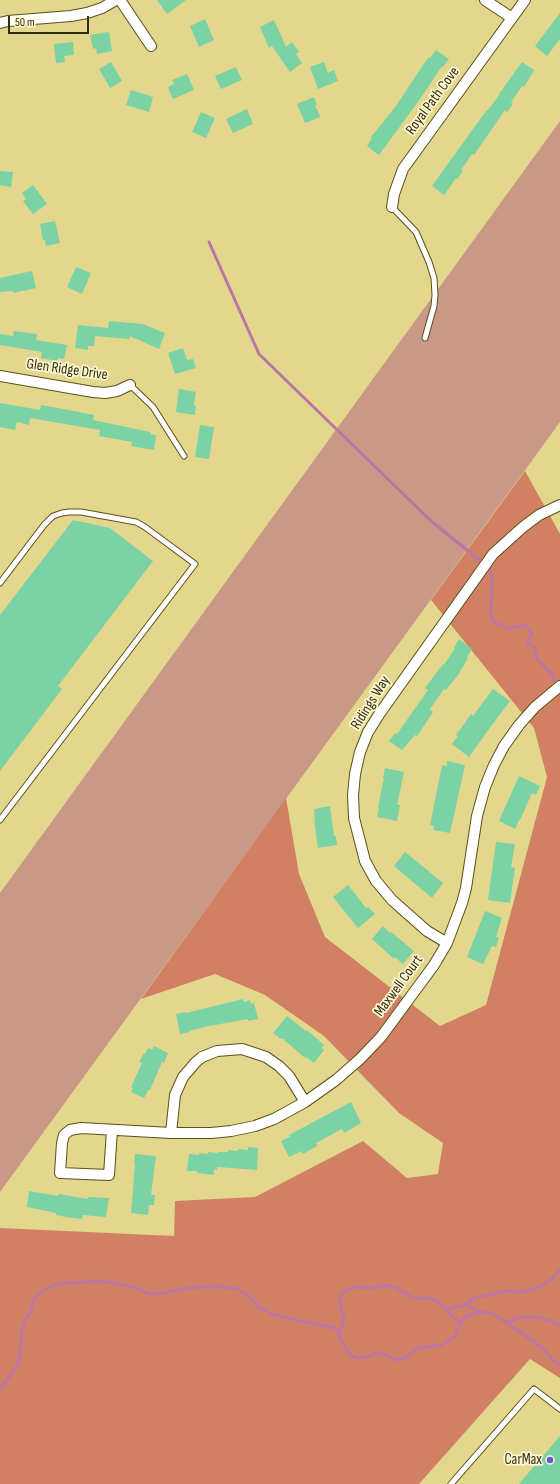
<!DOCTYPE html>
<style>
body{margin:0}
#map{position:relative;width:560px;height:1484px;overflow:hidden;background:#e3d78d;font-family:"Sofia Sans Condensed",sans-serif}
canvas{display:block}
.scale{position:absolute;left:8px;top:16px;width:81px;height:18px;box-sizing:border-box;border:2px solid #322d0e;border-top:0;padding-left:5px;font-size:12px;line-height:14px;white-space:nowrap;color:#322d0e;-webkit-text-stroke:3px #fdf7d3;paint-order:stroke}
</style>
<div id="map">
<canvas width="560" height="1484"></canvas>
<div class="scale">50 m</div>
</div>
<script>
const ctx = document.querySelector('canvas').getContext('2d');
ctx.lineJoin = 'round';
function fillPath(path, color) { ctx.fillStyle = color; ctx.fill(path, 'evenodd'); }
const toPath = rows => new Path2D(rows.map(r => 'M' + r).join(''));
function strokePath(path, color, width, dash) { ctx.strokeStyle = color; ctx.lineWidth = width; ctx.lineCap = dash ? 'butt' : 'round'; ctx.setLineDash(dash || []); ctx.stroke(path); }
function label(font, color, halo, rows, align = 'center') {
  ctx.font = font + ' "Sofia Sans Condensed",sans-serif'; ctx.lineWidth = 3.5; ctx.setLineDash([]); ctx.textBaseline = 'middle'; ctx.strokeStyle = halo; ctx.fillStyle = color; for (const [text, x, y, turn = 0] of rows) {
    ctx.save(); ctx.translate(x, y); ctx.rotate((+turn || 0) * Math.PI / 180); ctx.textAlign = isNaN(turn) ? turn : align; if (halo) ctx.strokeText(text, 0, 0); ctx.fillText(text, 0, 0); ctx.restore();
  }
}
fillPath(toPath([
 [560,121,560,422,0,1192,0,893]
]), '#ca9886');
fillPath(toPath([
 [525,471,560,534,560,1378,530,1359,419,1484,0,1484,0,1228,174,1236,175,1201,255,1197,363,1141,407,1178,438,1174,443,1143,399,1113,324,1036,265,995,215,974,141,999,286,798,299,874,325,937,440,1026,486,1005,547,777,534,728,431,600]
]), '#d18064');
strokePath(toPath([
 [209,242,259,354,431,521,488,567,492,575,491,617,494,622,509,629,520,626,526,626,532,634,527,643,535,647,536,658,552,674,560,695],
 [465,1305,481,1312],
 [446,1309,465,1305,475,1297,490,1295,505,1291,522,1292,539,1287,553,1278,560,1270],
 [506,1322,521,1317,535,1317,545,1319,560,1325],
 [338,1330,342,1327,344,1317,341,1308,340,1297,344,1291,355,1287,375,1288,388,1285,397,1288,406,1294,415,1298,429,1298,439,1302,453,1317,461,1323],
 [0,1389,17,1366,20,1354,22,1329,26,1318,32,1310,32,1303,37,1295,45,1290,58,1284,98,1281,120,1284,136,1288,149,1294,163,1293,188,1288,215,1286,238,1289,249,1296,260,1308,272,1314,300,1321,332,1327,338,1330,340,1339,350,1355,358,1358,368,1357,376,1353,386,1355,396,1360,405,1358,418,1348,442,1345,455,1337,458,1328,465,1317,481,1312,492,1313,526,1336,542,1348,552,1359,560,1366]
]), '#bc75a4', 3);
fillPath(toPath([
 [157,0,186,0,167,14],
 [560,13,560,39,547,56,535,46],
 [205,19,214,40,199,47,190,26],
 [274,20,286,47,292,42,299,52,296,54,302,63,290,72,272,46,269,48,260,27],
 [109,32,112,51,97,54,96,48,93,49,90,35],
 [73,42,74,55,64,56,65,62,56,63,54,44],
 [436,50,449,59,443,67,442,66,420,99,379,155,367,146,372,138,371,137,396,106,423,65,429,57,430,58],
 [111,62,122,81,110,88,99,69],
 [324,62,328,73,334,70,338,81,318,89,310,67],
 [522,62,534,70,529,79,524,87,522,86,511,102,513,104,507,112,505,110,474,155,472,154,461,170,463,171,457,179,456,178,444,195,432,186,473,129,487,110,488,110,500,94,499,94],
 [236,67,242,80,221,89,215,76],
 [187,74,194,90,173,99,168,87,174,84,172,80],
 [131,90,153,97,149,112,126,105],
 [314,97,317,105,315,105,320,117,305,123,297,104],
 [247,109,253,124,233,133,226,119],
 [201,112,215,118,206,138,192,132],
 [0,171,13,172,11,187,0,185],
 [33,185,47,204,33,214,23,201,26,199,22,193],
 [55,221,60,243,46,246,45,240,43,240,40,224],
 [76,267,91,273,82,294,67,287],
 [32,271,36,288,13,293,13,291,0,292,0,278],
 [109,321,143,324,165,333,159,349,130,336,129,339,95,336,94,346,88,346,88,350,75,348,78,325,108,328],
 [14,331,37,334,36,340,67,345,64,359,58,358,57,361,41,358,42,352,0,345,0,334,13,336],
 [183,348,187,360,193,359,196,368,175,374,168,353],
 [179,389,196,392,194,405,196,405,195,415,176,412],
 [0,403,40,410,41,405,63,409,94,415,93,420,150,432,150,434,156,435,154,450,131,446,132,442,99,436,100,430,30,418,29,425,17,422,15,430,0,427],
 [200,425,214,427,209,459,195,457],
 [73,520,110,528,153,561,58,686,62,689,0,771,0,615],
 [459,639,472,649,467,657,468,658,458,675,446,690,444,689,430,709,433,712,417,736,415,735,402,750,389,741,395,733,397,734,428,690,425,688,443,664,444,665,455,648,454,648],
 [493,689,510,701,492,725,469,757,452,744,458,736,456,735,462,727,471,714,473,716],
 [447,761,465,765,450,833,433,830,434,826,430,825,442,765,447,766],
 [385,768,404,772,397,805,400,805,397,821,377,817,379,808,378,807,384,778,383,778],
 [519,776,540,786,536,795,532,793,520,820,519,820,515,829,499,821],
 [330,806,334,836,336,836,337,845,318,848,314,819,315,819,314,809],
 [496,842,515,844,511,867,515,868,510,903,488,900],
 [405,852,443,883,432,898,394,866],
 [348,885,366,908,368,907,375,914,358,928,333,897],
 [485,911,502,918,496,937,499,938,496,947,492,946,483,964,467,957],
 [383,926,390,933,391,932,414,951,403,964,395,957,394,959,372,939],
 [243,999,244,1002,250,1000,251,1004,254,1003,258,1019,248,1021,248,1019,209,1026,189,1031,190,1032,180,1034,176,1014,185,1012,186,1013],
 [287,1016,306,1031,307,1030,324,1045,321,1048,324,1050,314,1063,306,1057,305,1058,282,1038,281,1039,273,1033],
 [154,1046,168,1053,164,1063,162,1062,150,1090,149,1089,144,1098,131,1092,133,1088,131,1087,142,1063,139,1062,144,1053,145,1054,148,1048,152,1050],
 [351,1102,361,1123,344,1133,342,1129,316,1143,317,1146,303,1154,302,1151,289,1157,281,1141,290,1137,289,1135],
 [248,1147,258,1148,257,1170,217,1167,217,1170,214,1169,214,1175,197,1173,197,1171,187,1171,189,1154,199,1155,199,1153,208,1154,208,1152,218,1153,218,1152,228,1152,228,1150,238,1151,238,1149,248,1150],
 [135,1154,156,1156,151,1195,155,1195,154,1205,149,1205,148,1215,131,1213,135,1164,134,1164],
 [29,1191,58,1196,59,1194,88,1199,88,1197,109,1198,106,1217,83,1215,82,1219,66,1217,56,1215,56,1213,27,1207],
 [560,1436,560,1484,519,1484]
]), '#7ad2a5');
const lane = toPath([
 [392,207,416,232,429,262,434,278,435,295,434,306,425,338],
 [130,385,153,407,184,456],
 [0,583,44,525,53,516,62,513,69,512,81,512,136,522,145,527,195,564,0,820],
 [451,1484,534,1389,560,1409]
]);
const street = toPath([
 [120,0,151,46],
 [485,0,512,18],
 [0,23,8,21,71,16,87,13,102,8,116,0],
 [392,207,394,194,403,169,525,0],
 [0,376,93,392,105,393,117,391,130,385],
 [447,943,427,931,392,900,376,881,365,861,354,818,353,795,355,774,360,752,368,732,380,713,493,554,523,527,539,515,560,505],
 [112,1130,109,1175,60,1173,62,1143,64,1135,70,1130,81,1128,171,1133,211,1133,231,1131,255,1126,274,1119,305,1102,336,1080,360,1059,381,1037,434,965,447,943,462,903,466,888,477,816,485,787,494,765,504,746,519,725,535,707,560,686],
 [171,1133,175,1095,183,1077,196,1062,202,1057,217,1051,242,1049,266,1057,279,1066,289,1076,305,1102]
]);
strokePath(lane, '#5a5118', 7);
strokePath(street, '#5a5118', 12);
strokePath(lane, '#fff', 5);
strokePath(street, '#fff', 10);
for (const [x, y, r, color] of [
 [550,1460,4,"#605cd5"]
]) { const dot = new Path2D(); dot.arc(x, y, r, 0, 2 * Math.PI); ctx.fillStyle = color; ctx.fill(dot); strokePath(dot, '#fdf7d3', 1.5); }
label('15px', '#322d0e', '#fdf7d3', [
 ["Royal Path Cove",433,101,-54],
 ["Glen Ridge Drive",67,370,8],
 ["Ridings Way",371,703,-58],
 ["Maxwell Court",399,986,-54]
]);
label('15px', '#322d0e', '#fdf7d3', [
 ["CarMax",542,1460]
], 'right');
</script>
